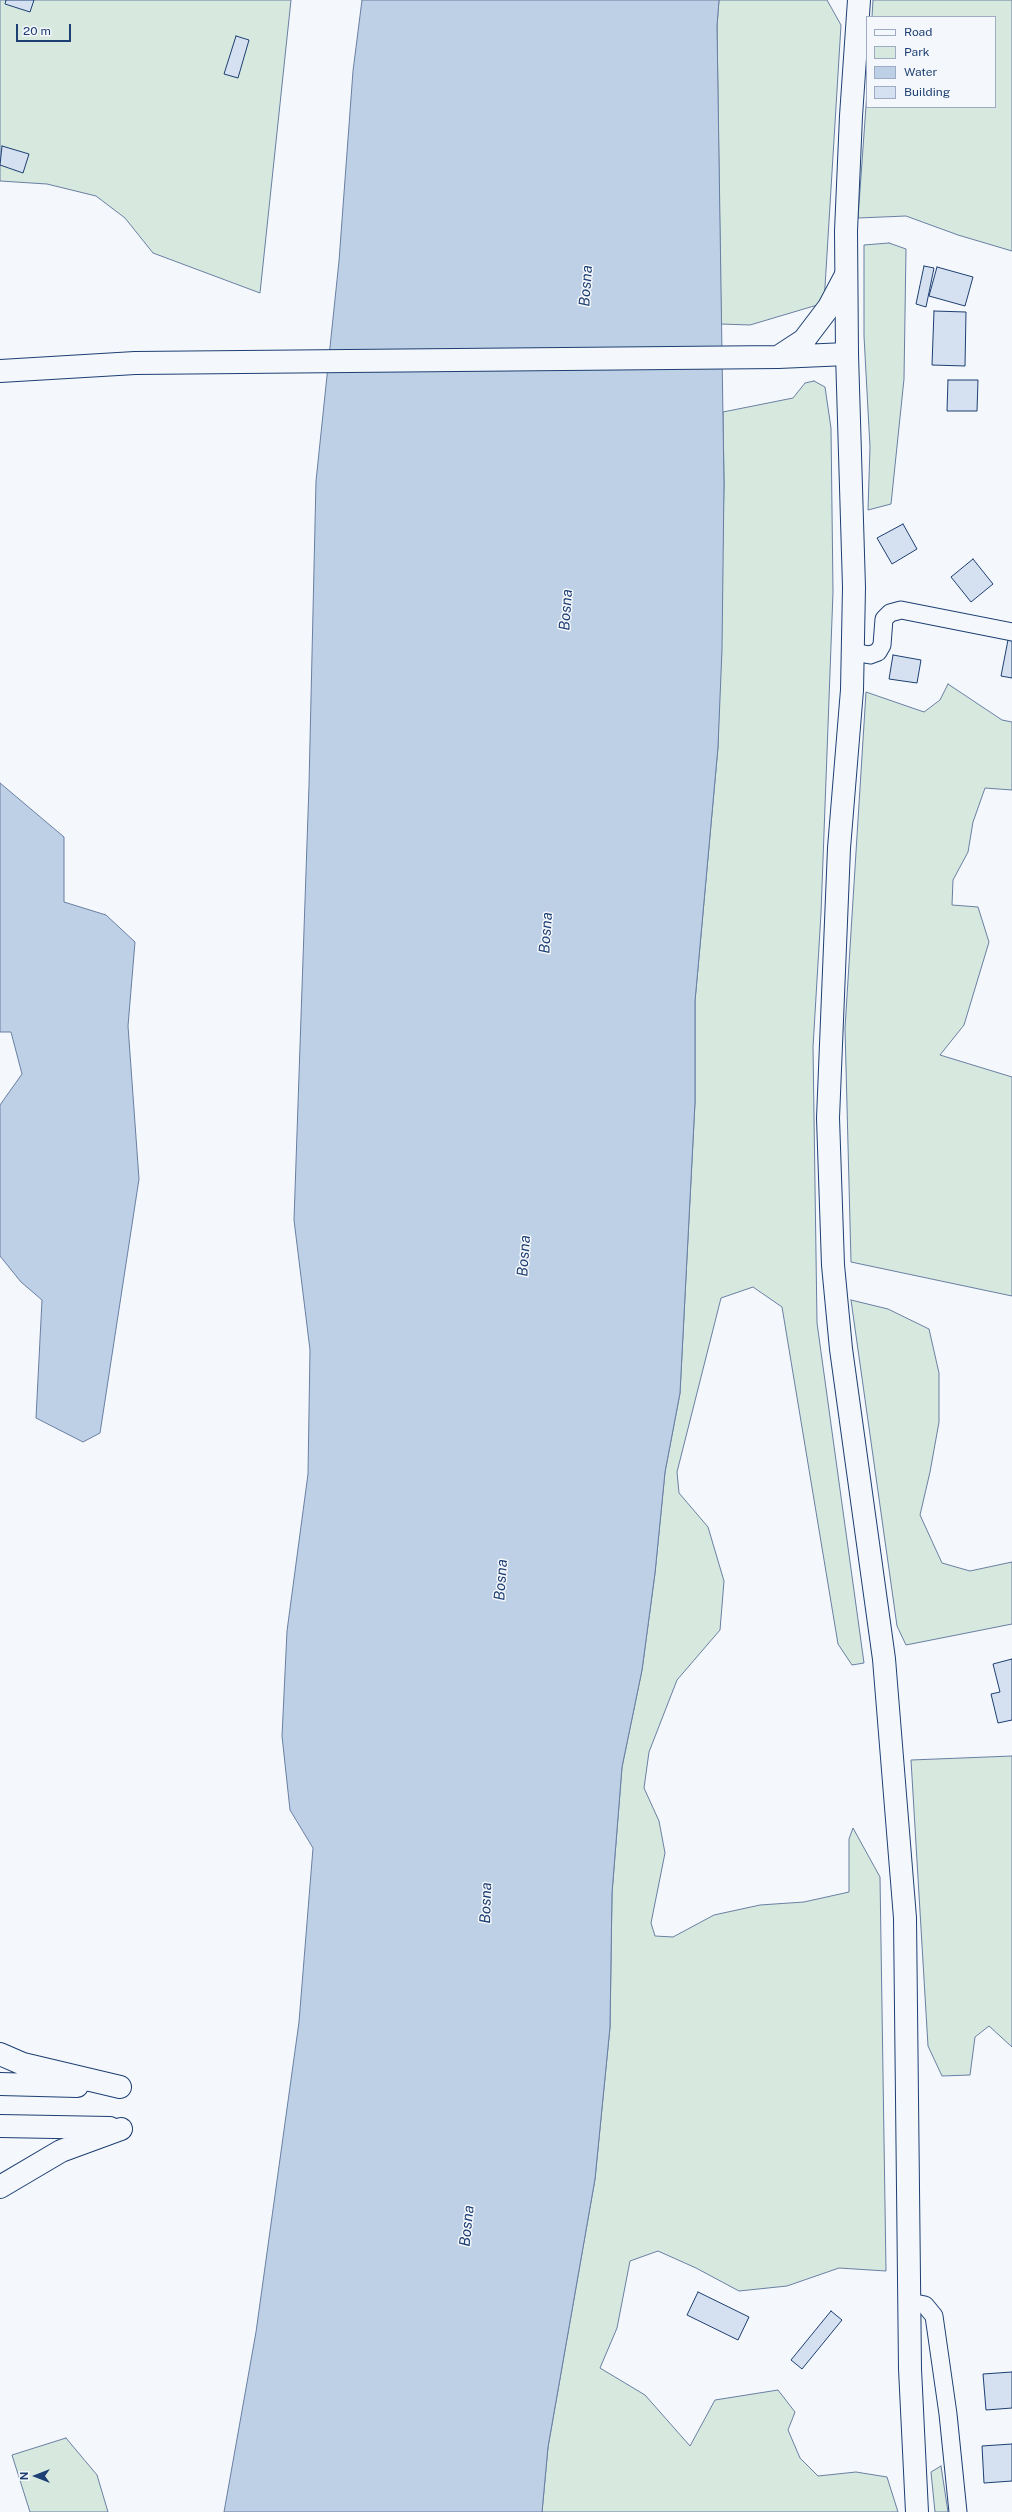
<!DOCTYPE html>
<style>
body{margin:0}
#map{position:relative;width:1012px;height:2512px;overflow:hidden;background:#f4f7fb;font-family:"Public Sans",sans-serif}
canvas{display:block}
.legend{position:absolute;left:866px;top:16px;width:130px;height:92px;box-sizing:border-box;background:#f4f7fb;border:1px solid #9eadc5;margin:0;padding:5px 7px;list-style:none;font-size:12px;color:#1d3f73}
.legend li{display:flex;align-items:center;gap:8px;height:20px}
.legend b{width:20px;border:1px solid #9eadc5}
.north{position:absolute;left:16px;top:2456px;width:40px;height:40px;-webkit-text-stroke:3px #f4f7fb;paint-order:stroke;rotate:270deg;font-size:11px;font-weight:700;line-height:16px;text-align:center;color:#1d3f73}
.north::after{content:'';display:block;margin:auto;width:14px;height:18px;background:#1d3f73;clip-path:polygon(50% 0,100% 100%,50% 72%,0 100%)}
.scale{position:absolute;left:16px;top:24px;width:55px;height:18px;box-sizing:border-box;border:2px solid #1d3f73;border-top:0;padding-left:5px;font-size:12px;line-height:14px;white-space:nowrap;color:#1d3f73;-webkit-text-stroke:3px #f4f7fb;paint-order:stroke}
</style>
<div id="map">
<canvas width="1012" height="2512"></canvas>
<ul class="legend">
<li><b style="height:5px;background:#f4f7fb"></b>Road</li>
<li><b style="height:11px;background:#d7e8df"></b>Park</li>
<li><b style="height:11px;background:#bed0e5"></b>Water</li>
<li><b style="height:11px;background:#d5e0f0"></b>Building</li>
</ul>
<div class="north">N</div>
<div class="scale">20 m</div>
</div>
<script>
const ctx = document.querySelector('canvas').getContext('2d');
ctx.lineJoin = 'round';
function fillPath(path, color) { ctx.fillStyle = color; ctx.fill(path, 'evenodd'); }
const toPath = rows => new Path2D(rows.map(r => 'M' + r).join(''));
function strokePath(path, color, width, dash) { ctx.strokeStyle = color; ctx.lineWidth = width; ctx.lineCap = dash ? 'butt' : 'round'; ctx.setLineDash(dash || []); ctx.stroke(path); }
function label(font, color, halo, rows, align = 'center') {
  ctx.font = font + ' "Public Sans",sans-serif'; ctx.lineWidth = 3; ctx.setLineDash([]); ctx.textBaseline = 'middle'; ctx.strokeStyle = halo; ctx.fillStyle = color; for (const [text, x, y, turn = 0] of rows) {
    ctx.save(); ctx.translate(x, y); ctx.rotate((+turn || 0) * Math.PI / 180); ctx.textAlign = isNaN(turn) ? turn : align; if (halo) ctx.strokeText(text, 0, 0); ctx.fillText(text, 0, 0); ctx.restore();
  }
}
const green = toPath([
 [0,0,291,0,260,293,153,253,125,218,96,196,47,184,0,181,0,0],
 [719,0,827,0,841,25,824,303,750,325,721,324,717,26,719,0],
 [873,0,1012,0,1012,251,958,235,906,216,858,218,867,92,867,107,995,107,995,17,872,17,873,0],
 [889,243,906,249,904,379,891,504,868,510,870,447,864,336,864,245,889,243],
 [814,381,825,387,831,428,833,592,821,913,813,1047,817,1323,864,1663,852,1665,838,1644,782,1307,753,1287,721,1298,677,1472,679,1493,708,1527,724,1581,720,1630,677,1680,649,1752,644,1788,659,1821,665,1853,651,1923,655,1936,673,1937,714,1915,760,1905,804,1902,849,1892,849,1839,853,1828,880,1877,886,2271,839,2268,787,2286,739,2291,696,2268,658,2251,630,2261,617,2328,600,2368,645,2395,690,2446,715,2400,778,2390,795,2412,788,2430,800,2458,818,2476,856,2472,887,2477,898,2512,542,2512,548,2447,595,2179,610,2027,612,1893,622,1767,642,1670,655,1573,665,1472,680,1393,695,1102,695,1001,718,747,724,484,723,412,793,398,805,383,814,381],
 [948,684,1002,720,1012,722,1012,790,985,788,973,822,968,852,953,880,952,905,978,907,989,942,964,1025,940,1055,1012,1077,1012,1296,851,1262,845,1028,866,692,924,712,940,700,948,684],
 [851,1300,888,1309,929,1329,939,1373,939,1422,930,1472,920,1515,942,1563,970,1571,1012,1562,1012,1624,906,1645,897,1626,851,1300],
 [1012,1756,1012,2047,989,2026,975,2037,970,2075,942,2076,928,2046,911,1760,1012,1756],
 [66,2438,97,2475,108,2512,30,2512,12,2455,66,2438],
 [941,2466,948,2512,935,2512,931,2472,941,2466]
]);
fillPath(green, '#d7e8df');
strokePath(green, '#687fa3', 1);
const water = toPath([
 [362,0,719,0,717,26,724,484,722,649,718,747,695,1001,695,1102,680,1393,665,1472,655,1573,642,1670,622,1767,612,1893,610,2027,595,2179,548,2447,542,2512,224,2512,256,2332,299,2022,313,1848,290,1810,282,1736,287,1631,308,1474,310,1350,294,1220,309,785,316,481,339,261,353,71,362,0],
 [0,783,64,837,64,902,106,915,135,942,128,1026,139,1179,100,1433,83,1442,36,1418,42,1300,21,1282,0,1256,0,1105,22,1074,11,1032,0,1032,0,783]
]);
fillPath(water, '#bed0e5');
strokePath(water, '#687fa3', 1);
const building = toPath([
 [6,0,34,0,30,12,5,4,6,0],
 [236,36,249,40,238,78,224,74,236,36],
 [2,146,29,154,23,173,0,165,2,146],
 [924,266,934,268,926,307,916,304,924,266],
 [937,267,973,277,965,306,929,296,937,267],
 [934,311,966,312,965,366,932,365,934,311],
 [948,380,978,380,977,411,947,411,948,380],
 [903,524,917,549,892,564,877,538,903,524],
 [973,559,993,584,971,602,951,577,973,559],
 [1008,640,1012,641,1012,678,1001,676,1008,640],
 [893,655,921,660,917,683,889,679,893,655],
 [1012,1659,1012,1720,998,1723,991,1694,1000,1692,993,1664,1012,1659],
 [698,2292,749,2317,738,2340,687,2315,698,2292],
 [831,2311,842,2320,802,2369,791,2360,831,2311],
 [1012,2372,1012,2408,986,2410,983,2374,1012,2372],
 [1012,2444,1012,2481,984,2483,982,2446,1012,2444]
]);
fillPath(building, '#d5e0f0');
strokePath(building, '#1d3f73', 1);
const minor = toPath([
 [853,652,870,655,878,652,882,645,884,619,890,613,901,610,1012,632],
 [910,2302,925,2305,934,2316,948,2414,958,2512]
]);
const primary = toPath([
 [859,0,851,116,846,231,847,354,854,587,852,690,839,848,828,1118,833,1265,841,1349,884,1659,905,1918,910,2369,917,2512]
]);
const motorway = toPath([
 [778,357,804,340,829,307,846,275],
 [0,371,135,363,778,357,847,354],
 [0,2054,23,2064,120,2087],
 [0,2084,77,2086],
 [0,2126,110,2128],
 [0,2187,61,2151,121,2129]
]);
strokePath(minor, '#1d3f73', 19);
strokePath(primary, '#1d3f73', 24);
strokePath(motorway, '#1d3f73', 24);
strokePath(minor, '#f4f7fb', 17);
strokePath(primary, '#f4f7fb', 22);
strokePath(motorway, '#f4f7fb', 22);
label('italic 15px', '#1d3f73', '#f4f7fb', [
 ["Bosna",586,286,-86],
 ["Bosna",566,610,-86],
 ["Bosna",546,933,-86],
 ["Bosna",524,1256,-86],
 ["Bosna",501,1580,-86],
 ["Bosna",486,1903,-88],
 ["Bosna",467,2226,-84]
]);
</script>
